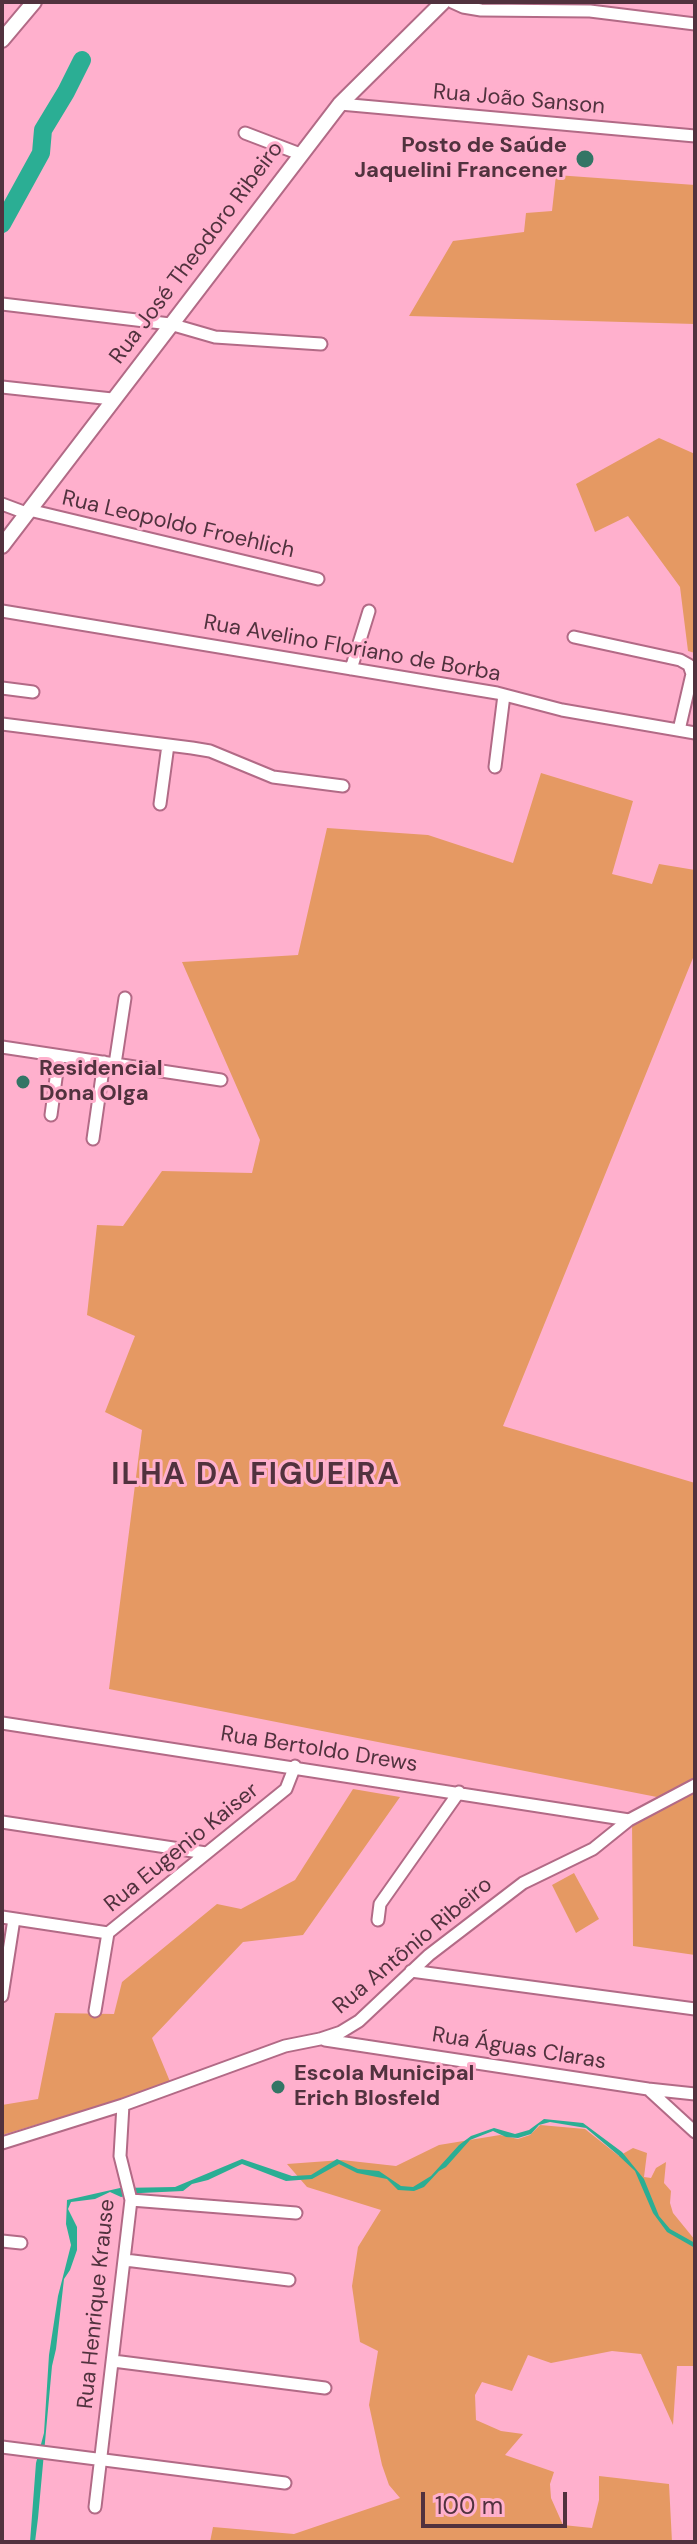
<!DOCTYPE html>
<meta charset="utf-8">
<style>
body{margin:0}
#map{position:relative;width:697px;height:2544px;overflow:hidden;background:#ffb0cd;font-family:"DM Sans",sans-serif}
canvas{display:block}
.frame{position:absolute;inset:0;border:4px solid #51323e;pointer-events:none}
.scale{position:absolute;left:421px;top:2492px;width:146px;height:36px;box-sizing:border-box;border:4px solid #51323e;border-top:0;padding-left:10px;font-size:24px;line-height:28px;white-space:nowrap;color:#51323e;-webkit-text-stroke:6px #ffb0cd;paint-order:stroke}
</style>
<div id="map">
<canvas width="697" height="2544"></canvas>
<div class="frame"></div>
<div class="scale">100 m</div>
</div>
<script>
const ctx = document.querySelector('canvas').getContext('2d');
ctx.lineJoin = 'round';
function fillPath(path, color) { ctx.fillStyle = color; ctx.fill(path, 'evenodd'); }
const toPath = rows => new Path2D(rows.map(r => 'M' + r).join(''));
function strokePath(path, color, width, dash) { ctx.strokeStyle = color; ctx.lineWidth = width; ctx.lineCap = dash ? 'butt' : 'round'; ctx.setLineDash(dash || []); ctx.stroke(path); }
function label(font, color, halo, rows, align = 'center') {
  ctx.font = font + ' "DM Sans",sans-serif'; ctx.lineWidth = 6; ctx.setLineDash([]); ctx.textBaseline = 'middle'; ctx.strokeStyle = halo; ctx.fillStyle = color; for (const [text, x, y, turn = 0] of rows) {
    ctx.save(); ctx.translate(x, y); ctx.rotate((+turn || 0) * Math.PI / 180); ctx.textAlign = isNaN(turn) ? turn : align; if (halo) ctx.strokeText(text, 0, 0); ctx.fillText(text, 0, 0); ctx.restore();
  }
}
fillPath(toPath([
 [556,175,695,185,695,324,409,316,453,241,524,232,526,213,552,211],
 [659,438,695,454,695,653,688,651,680,587,628,516,595,532,576,484],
 [541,773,633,801,612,874,652,884,659,864,695,870,695,953,503,1426,695,1483,695,1955,633,1946,632,1820,667,1799,109,1689,142,1430,105,1412,135,1336,87,1315,97,1225,123,1226,162,1171,252,1173,260,1140,182,962,298,955,327,828,428,835,513,863],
 [353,1789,400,1797,303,1935,243,1942,152,2038,171,2084,2,2135,2,2105,38,2099,55,2013,114,2014,122,1982,217,1904,241,1909,295,1880],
 [574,1873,599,1919,576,1933,552,1885],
 [540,2125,585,2129,619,2156,633,2148,647,2153,644,2177,651,2178,656,2168,666,2162,664,2183,671,2191,670,2203,673,2213,695,2240,695,2366,677,2366,673,2425,641,2354,612,2351,551,2363,528,2355,512,2391,482,2382,475,2395,476,2420,501,2431,523,2434,505,2455,554,2472,550,2484,551,2498,563,2525,592,2528,599,2500,599,2476,669,2484,672,2542,210,2542,213,2527,294,2534,400,2498,389,2485,382,2465,369,2405,378,2351,360,2342,352,2286,358,2247,381,2210,307,2187,287,2164,342,2160,396,2166,439,2145,500,2135,518,2139,530,2135]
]), '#e59963');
fillPath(toPath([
 [544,2119,583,2123,622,2152,644,2179,659,2216,670,2229,695,2243,695,2248,667,2232,653,2213,635,2171,618,2155,586,2128,550,2122,539,2125,531,2134,518,2138,506,2137,493,2131,470,2140,446,2167,439,2171,424,2187,414,2191,398,2190,387,2179,357,2173,339,2164,312,2179,286,2181,242,2164,208,2180,192,2184,183,2191,141,2193,121,2197,110,2192,95,2199,71,2202,68,2209,77,2227,77,2250,70,2270,64,2279,56,2349,52,2366,38,2518,35,2542,30,2542,36,2463,44,2433,49,2355,58,2296,71,2245,66,2224,67,2200,120,2188,175,2187,242,2159,292,2176,311,2175,337,2159,358,2169,379,2171,401,2186,413,2187,431,2176,459,2145,471,2136,494,2128,515,2134,529,2130]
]), '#2bae94');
strokePath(toPath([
 [2,224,41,153,43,130,66,92,82,60]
]), '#2bae94', 18);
const minor = toPath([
 [452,2,463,7,481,10,590,11,695,24],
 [340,104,695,136],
 [245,133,300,154],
 [2,304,170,324,215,337,321,344],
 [2,387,112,399],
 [2,504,26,513],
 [29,510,318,579],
 [2,611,497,693,562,710,695,733],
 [574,637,680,660,689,665,692,674,679,730],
 [351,669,369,611],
 [2,688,33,692],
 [2,724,192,748,210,751,273,777,343,786],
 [495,767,504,695],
 [160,804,168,745],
 [2,1047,221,1080],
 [115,1064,125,998],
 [51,1115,59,1056],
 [93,1139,104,1062],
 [2,1723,629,1820],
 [2,1822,206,1853],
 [2,1917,108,1933],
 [378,1920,380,1904,459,1792],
 [411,1971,695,2009],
 [2,1996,14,1919],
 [95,2011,108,1933,286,1789,295,1766],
 [325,2040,648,2089,695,2132],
 [648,2089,695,2094],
 [2,2143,123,2105,285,2046,320,2039,341,2032,359,2021,429,1955,523,1883,593,1849,629,1820,695,1785],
 [131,2200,296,2213],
 [2,2241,21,2243],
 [125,2260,289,2280],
 [113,2361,325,2388],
 [2,2447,285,2483],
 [95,2507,131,2200,120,2156,123,2105]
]);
const secondary = toPath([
 [2,40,34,2],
 [2,546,340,104,443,2]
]);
strokePath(minor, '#b26a86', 15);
strokePath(secondary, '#b26a86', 18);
strokePath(minor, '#fff', 11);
strokePath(secondary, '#fff', 14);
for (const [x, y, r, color] of [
 [585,159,10,"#337565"],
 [23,1082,8,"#337565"],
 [278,2087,8,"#337565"]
]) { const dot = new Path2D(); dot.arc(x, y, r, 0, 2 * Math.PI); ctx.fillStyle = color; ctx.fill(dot); strokePath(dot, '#ffb0cd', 3); }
label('22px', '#51323e', '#ffb0cd', [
 ["Rua João Sanson",519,100,5],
 ["Rua José Theodoro Ribeiro",197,253,-53],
 ["Rua Leopoldo Froehlich",178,525,13],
 ["Rua Avelino Floriano de Borba",352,649,10],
 ["Rua Bertoldo Drews",319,1750,9],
 ["Rua Eugenio Kaiser",182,1848,-39],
 ["Rua Antônio Ribeiro",413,1946,-40],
 ["Rua Águas Claras",519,2049,9],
 ["Rua Henrique Krause",97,2304,-84]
]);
label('bold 22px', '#51323e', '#ffb0cd', [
 ["Posto de Saúde",567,146,"right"],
 ["Jaquelini Francener",567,171,"right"],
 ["Residencial",39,1069],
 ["Dona Olga",39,1094],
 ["Escola Municipal",294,2074],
 ["Erich Blosfeld",294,2099]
], 'left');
ctx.letterSpacing = '2px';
label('bold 30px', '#51323e', '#ffb0cd', [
 ["ILHA DA FIGUEIRA",256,1476]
]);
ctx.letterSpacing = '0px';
</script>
